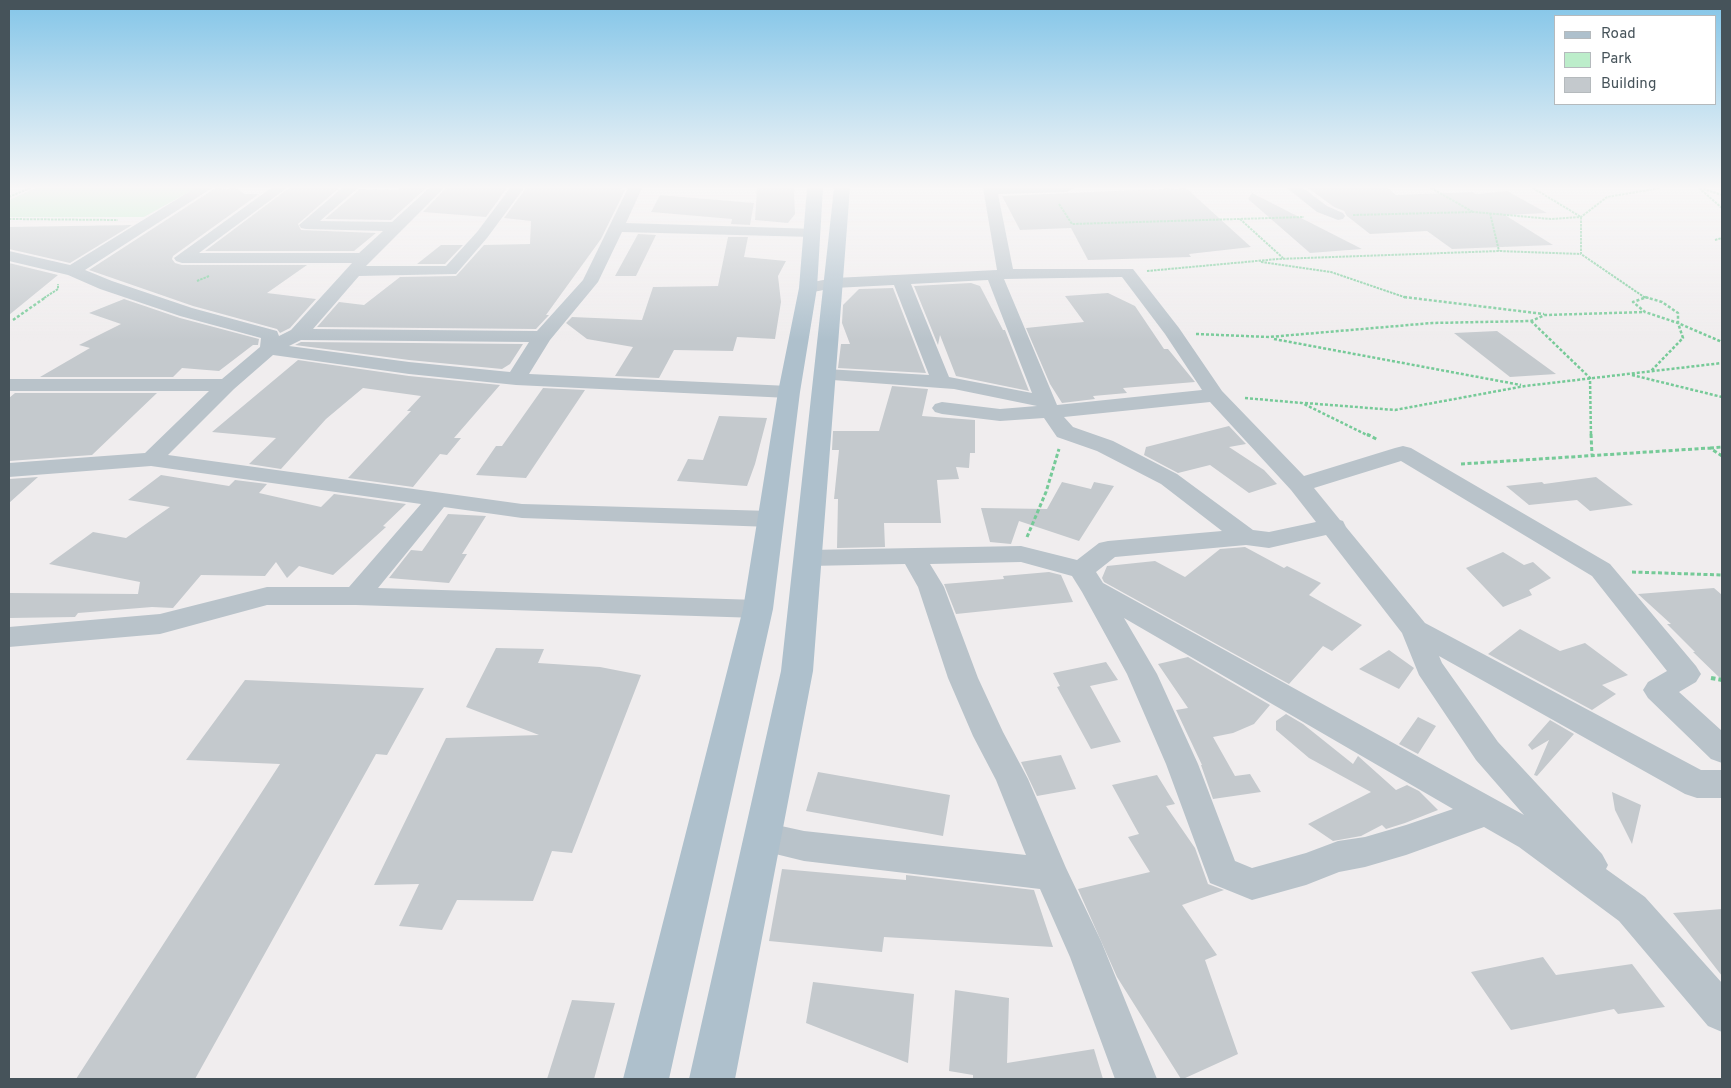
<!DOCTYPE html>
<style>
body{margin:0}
#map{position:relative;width:1731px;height:1088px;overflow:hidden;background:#f0edee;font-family:Overpass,sans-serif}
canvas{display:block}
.frame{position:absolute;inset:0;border:10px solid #46535a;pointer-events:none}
.legend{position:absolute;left:1554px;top:15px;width:162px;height:90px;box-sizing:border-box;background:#fff;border:1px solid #b5babd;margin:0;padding:6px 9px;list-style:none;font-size:15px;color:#46535a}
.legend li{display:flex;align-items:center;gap:10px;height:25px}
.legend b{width:25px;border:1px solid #b5babd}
</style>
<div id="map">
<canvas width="1731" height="1088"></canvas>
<div class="frame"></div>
<ul class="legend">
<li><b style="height:6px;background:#aec0cc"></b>Road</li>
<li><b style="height:14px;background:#bcedca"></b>Park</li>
<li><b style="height:14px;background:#c4c9cd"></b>Building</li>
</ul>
</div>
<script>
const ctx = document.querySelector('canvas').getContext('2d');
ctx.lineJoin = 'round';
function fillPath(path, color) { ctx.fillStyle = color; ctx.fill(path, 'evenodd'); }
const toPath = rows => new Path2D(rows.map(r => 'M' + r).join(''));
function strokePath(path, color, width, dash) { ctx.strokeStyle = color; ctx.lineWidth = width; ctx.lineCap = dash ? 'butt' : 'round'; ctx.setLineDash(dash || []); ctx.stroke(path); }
fillPath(toPath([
 [36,188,196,188,144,217,9,217,9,200]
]), '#bcedca');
fillPath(toPath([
 [236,188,245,194,259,194,173,256,172,259,175,263,182,265,307,265,267,293,316,299,290,328,280,333,277,329,193,306,89,270,214,189],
 [289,188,339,188,298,224,301,230,376,233,354,251,205,251],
 [399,188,426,188,391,220,325,219,360,189,397,190],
 [446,188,507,188,486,217,423,212],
 [526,188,622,188,620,190,625,190,601,239,546,315,549,315,536,329,317,327,339,302,364,305,400,277,456,276,484,245,530,244,531,221,504,218],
 [757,188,794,188,795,214,788,223,755,220],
 [1186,188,1251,247,1189,254,1191,257,1088,260,1071,228,1020,230,1002,196],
 [1308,188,1388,188,1396,195,1473,192,1476,194,1507,191,1547,213,1505,215,1553,245,1452,249,1427,231,1370,234,1347,216,1344,211,1334,207],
 [1252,193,1362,249,1310,253,1248,199],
 [660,195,754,203,750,225,731,224,732,219,651,212],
 [132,225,70,263,9,249,9,227],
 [638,234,656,235,636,276,615,276],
 [728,237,748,237,744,257,786,261,778,276,781,302,775,339,737,337,733,351,674,350,659,378,615,376,633,347,587,339,566,323,572,317,642,320,653,287,718,286],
 [441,245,463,245,445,264,417,264],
 [9,263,58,275,9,315],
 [971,283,980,286,1003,330,1005,330,1029,391,956,376,940,335,938,345,914,286],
 [893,288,926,373,838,368,841,344,850,344,842,323,843,305,859,289],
 [1108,293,1135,306,1164,349,1168,349,1195,382,1123,388,1127,393,1093,396,1095,399,1062,403,1050,384,1026,328,1084,322,1065,296],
 [124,299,180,318,259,339,258,345,253,345,219,371,182,368,173,377,40,377,90,348,79,345,121,324,89,313],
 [1497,331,1556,374,1510,377,1454,333],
 [301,342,523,344,510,364,502,369,409,360,295,345],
 [298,360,409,376,500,385,454,438,461,438,447,455,440,454,413,487,348,478,411,411,407,411,421,396,363,388,326,419,281,469,249,464,276,438,212,432],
 [892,386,928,389,922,416,975,420,975,453,970,453,969,468,956,467,959,479,937,480,941,523,884,523,885,547,837,548,838,499,834,499,839,450,832,450,833,431,879,431],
 [543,388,585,390,526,478,476,475,496,446,502,446],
 [15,393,157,393,92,455,9,461,9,398],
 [719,416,767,418,755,464,747,486,677,481,688,459,703,460],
 [1229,426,1246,444,1229,447,1264,470,1277,484,1249,493,1210,465,1178,473,1144,455,1146,447],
 [161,475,229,486,235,480,267,484,259,493,321,507,334,494,406,504,383,526,386,527,333,575,299,566,287,578,276,562,265,576,201,575,173,608,152,607,78,613,75,617,9,618,9,593,138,594,140,582,49,564,93,532,126,538,170,507,128,500],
 [38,477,9,503,9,479],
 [1596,477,1633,505,1590,511,1577,500,1529,505,1506,486,1542,482,1544,484],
 [1062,482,1091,489,1094,482,1114,486,1079,541,1019,521,1011,544,990,542,981,508,1047,509],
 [448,514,486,516,462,554,467,554,449,583,389,578,411,550,422,551],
 [1245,547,1284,568,1287,566,1321,583,1309,595,1362,625,1332,651,1323,646,1289,684,1104,582,1102,578,1107,566,1155,561,1185,577,1220,549],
 [1503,552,1524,565,1533,562,1551,578,1529,590,1532,595,1503,607,1466,568],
 [1049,572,1061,575,1073,602,956,614,944,584,1004,579,1003,576],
 [1714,588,1722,595,1722,680,1693,652,1695,652,1667,624,1671,624,1638,594],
 [1520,629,1560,651,1585,643,1628,675,1602,685,1616,694,1592,710,1488,654],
 [496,648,544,649,538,663,600,667,641,675,572,853,552,851,533,901,457,900,442,930,399,926,419,884,374,885,446,738,539,735,466,707],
 [1389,650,1414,668,1399,689,1359,669],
 [1188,657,1270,705,1254,724,1233,733,1213,737,1235,776,1250,774,1261,792,1213,799,1201,765,1202,765,1176,710,1188,708,1158,664],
 [1106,662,1118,680,1090,686,1121,742,1091,749,1057,687,1060,686,1053,673],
 [245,680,424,688,387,755,376,754,195,1079,76,1079,280,764,186,760],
 [1286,714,1303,724,1353,764,1358,756,1396,790,1407,785,1419,791,1438,810,1405,823,1386,829,1382,825,1361,836,1333,841,1308,824,1371,792,1309,758,1276,730,1276,721],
 [1418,717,1436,726,1418,754,1399,744],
 [1550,720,1574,734,1537,776,1534,775,1549,740,1532,750,1528,745],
 [1061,755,1076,789,1037,796,1021,762],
 [818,772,950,795,943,836,806,811],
 [1157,775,1175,804,1166,806,1195,848,1208,884,1224,890,1182,905,1217,955,1205,960,1238,1054,1183,1079,1181,1079,1117,977,1078,889,1150,872,1128,837,1139,834,1112,785],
 [1612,792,1641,805,1632,844,1615,810],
 [782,869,906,880,906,875,1034,890,1053,947,884,937,882,952,769,941],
 [1722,909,1722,976,1673,913],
 [1543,957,1556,975,1632,964,1665,1007,1618,1014,1614,1009,1511,1030,1471,972],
 [813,982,914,994,908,1063,806,1023],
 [955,990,1009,998,1007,1063,1094,1049,1103,1079,973,1079,973,1075,949,1071],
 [572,1000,615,1003,594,1079,547,1079]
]), '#c4c9cd');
strokePath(toPath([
 [1431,188,1473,212],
 [1533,188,1581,217,1581,254,1644,297,1649,298],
 [1699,188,1722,208],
 [1700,188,1722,195],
 [9,197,30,188],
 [1059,204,1072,224,1304,217],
 [1490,213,1499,251],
 [1353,215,1474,212,1551,219,1581,217,1607,197,1660,188],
 [9,219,118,220],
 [1240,219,1283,258],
 [1715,240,1722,238],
 [1261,262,1331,272,1407,298],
 [1147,271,1278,259,1499,251,1581,254],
 [197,281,209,276],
 [44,298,58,289,58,284]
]), '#76ca98', 2, [2.5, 1]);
strokePath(toPath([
 [1404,297,1544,314],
 [1645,297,1662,302,1678,313,1678,323,1722,342],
 [1644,298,1633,302,1645,312,1678,323,1683,338,1651,371],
 [13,320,46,297],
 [1531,321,1590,378,1591,436],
 [1196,334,1269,337,1432,323,1531,321,1545,315,1645,312],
 [1274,339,1521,385],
 [1632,375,1722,397],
 [1245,398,1302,403,1369,436],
 [1305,403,1395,410,1525,386,1722,363]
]), '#76ca98', 2.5, [3, 2]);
strokePath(toPath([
 [1367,434,1378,440],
 [1591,434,1592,455],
 [1710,448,1722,447],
 [1461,464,1710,448,1722,456],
 [1027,537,1046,492,1059,449],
 [1632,572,1722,575]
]), '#76ca98', 3, [4, 2.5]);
strokePath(toPath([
 [1711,678,1722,680]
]), '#76ca98', 4, [4.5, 3]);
fillPath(toPath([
 [195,188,212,188,85,270,112,281,192,308,277,331,279,336,291,330,352,263,182,263,176,261,174,258,271,188,287,188,199,253,359,253,383,231,306,229,301,228,299,225,342,188,358,188,320,221,392,222,429,188,444,188,366,266,446,266,477,232,510,188,524,188,487,238,456,274,359,276,313,329,537,331,583,280,628,188,642,188,626,223,817,229,820,232,817,235,812,237,622,232,598,282,550,340,529,374,789,386,796,388,799,392,796,396,789,398,516,385,409,374,273,355,234,389,168,455,522,504,771,511,780,514,783,519,780,524,771,527,522,518,444,507,378,588,758,600,768,602,772,609,768,616,758,618,356,605,267,605,160,634,9,647,9,627,160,614,267,587,349,587,421,504,151,466,9,477,9,463,145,453,209,391,9,391,9,379,222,379,260,347,261,338,180,316,100,289,68,275,9,261,9,251,70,265,195,188],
 [301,340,529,342,510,372,409,362,289,346,301,340],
 [983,188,1074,188,1067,192,998,194,1013,269,1133,269,1179,328,1222,391,1304,476,1395,448,1403,446,1411,448,1610,564,1696,666,1701,674,1696,682,1679,692,1722,731,1722,763,1711,759,1648,698,1643,690,1648,682,1667,671,1592,576,1401,461,1314,488,1340,520,1343,521,1346,527,1425,623,1701,770,1722,770,1722,798,1697,798,1685,794,1439,656,1442,663,1498,742,1602,854,1608,865,1606,869,1645,897,1722,983,1722,1032,1708,1026,1619,921,1519,847,1484,827,1406,855,1365,867,1339,872,1306,885,1252,900,1210,883,1166,764,1127,674,1082,592,1072,576,1021,562,930,564,944,587,978,678,1003,732,1028,779,1066,868,1101,941,1157,1079,1115,1079,1070,957,1040,889,804,861,751,848,746,837,751,826,763,822,804,831,1026,855,996,780,973,736,948,678,918,587,905,564,809,566,800,564,796,558,800,552,809,550,1021,546,1077,560,1099,543,1108,541,1222,531,1161,484,1097,451,1057,437,1044,418,1000,421,942,414,935,412,932,408,935,404,942,402,1000,409,1037,406,954,389,819,379,816,375,819,371,826,369,929,375,894,285,834,288,808,293,802,292,800,288,802,284,834,278,997,270,983,188],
 [1122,277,1165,334,1202,390,1057,405,1004,279,1122,277],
 [988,280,1032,393,949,377,911,284,988,280],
 [1210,402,1291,490,1316,522,1269,532,1253,530,1177,474,1113,441,1073,427,1064,417,1210,402],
 [1326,535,1402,633,1419,675,1476,760,1524,815,1103,583,1096,572,1115,557,1246,545,1269,548,1326,535],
 [1124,618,1453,809,1406,825,1365,837,1338,841,1306,853,1252,868,1235,861,1198,764,1157,674,1124,618],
 [1287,188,1303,188,1327,206,1343,213,1345,216,1343,219,1338,220,1317,212,1287,188]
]), '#b9c3ca');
fillPath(toPath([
 [807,188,823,188,817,288,800,392,773,609,669,1079,623,1079,743,609,778,392,799,288,807,188],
 [834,188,850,188,813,671,735,1079,689,1079,781,671,834,188]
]), '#aec0cc');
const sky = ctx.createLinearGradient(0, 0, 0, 341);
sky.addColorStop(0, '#83c5e8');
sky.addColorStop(0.55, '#f8f7f7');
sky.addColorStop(1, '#f8f7f700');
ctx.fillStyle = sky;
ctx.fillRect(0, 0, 1731, 341);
</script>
